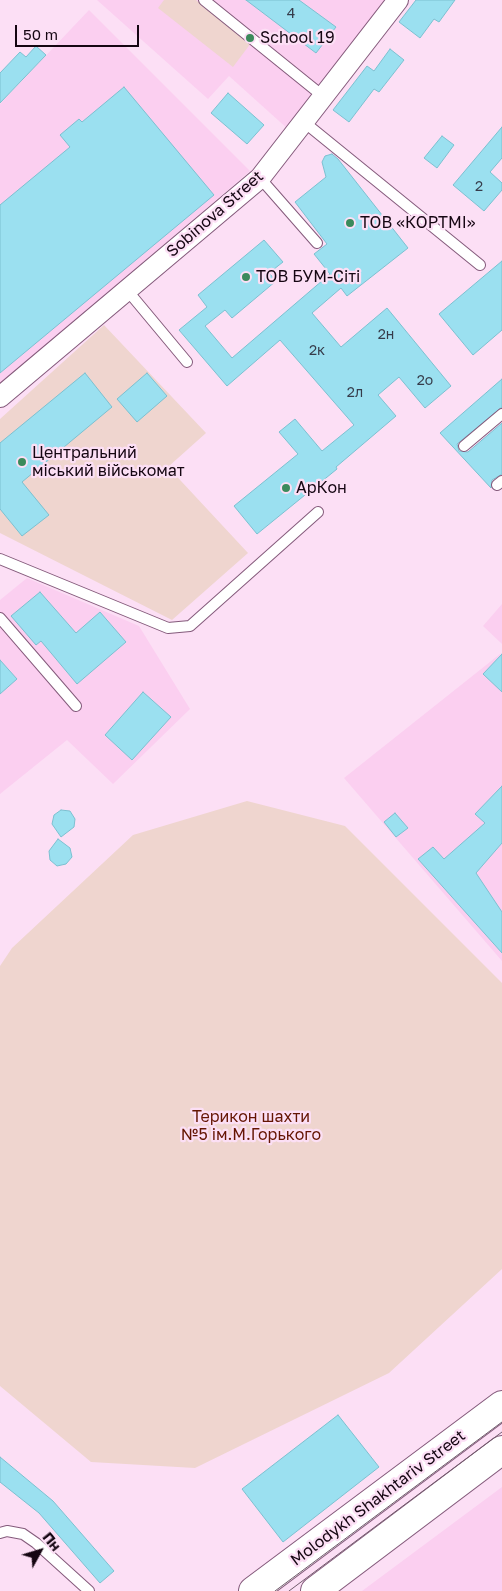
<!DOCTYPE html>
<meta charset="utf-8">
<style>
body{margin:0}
#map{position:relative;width:502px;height:1591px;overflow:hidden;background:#fcdff5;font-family:"Golos Text",sans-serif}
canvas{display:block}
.north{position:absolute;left:15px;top:1526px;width:50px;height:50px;-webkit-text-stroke:4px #fcdff5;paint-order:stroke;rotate:51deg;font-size:14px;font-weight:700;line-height:20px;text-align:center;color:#150612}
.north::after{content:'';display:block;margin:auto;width:18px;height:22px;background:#150612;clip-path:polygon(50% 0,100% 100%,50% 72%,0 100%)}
.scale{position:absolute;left:15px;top:25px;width:124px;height:22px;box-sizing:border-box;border:2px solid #150612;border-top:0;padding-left:6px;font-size:15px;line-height:18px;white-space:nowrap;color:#150612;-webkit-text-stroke:4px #fcdff5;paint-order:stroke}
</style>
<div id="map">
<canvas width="502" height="1591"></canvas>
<div class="north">Пн</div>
<div class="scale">50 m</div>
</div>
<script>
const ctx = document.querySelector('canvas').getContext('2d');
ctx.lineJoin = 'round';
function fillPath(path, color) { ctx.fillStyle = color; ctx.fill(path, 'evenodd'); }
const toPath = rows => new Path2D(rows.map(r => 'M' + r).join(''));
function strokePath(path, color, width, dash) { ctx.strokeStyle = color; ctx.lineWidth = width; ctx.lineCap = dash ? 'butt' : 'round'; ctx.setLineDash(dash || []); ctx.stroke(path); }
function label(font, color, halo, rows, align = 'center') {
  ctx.font = font + ' "Golos Text",sans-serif'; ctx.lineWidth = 4.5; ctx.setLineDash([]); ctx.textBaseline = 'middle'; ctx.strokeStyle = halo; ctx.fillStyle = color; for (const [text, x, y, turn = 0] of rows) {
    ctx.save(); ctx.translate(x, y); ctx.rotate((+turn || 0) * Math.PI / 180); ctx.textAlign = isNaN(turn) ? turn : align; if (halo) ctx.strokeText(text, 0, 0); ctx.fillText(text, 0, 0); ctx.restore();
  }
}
fillPath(toPath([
 [97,0,390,0,289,130,229,76,208,99],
 [89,10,250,171,0,384,0,104],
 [27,578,139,626,190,709,113,784,67,740,0,794,0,600],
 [502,604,502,644,483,626],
 [500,654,502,656,502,961,344,778],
 [502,1487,502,1591,362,1591]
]), '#fbcff0');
fillPath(toPath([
 [164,0,196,0,251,43,233,67,158,8],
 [104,325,206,433,168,467,248,553,172,620,0,533,0,419],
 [247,801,345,826,502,983,502,1269,389,1373,195,1468,91,1462,0,1386,0,966,12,948,133,835]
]), '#efd5cf');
const building = toPath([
 [246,0,299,0,336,27,316,53,246,0],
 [416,0,455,0,439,22,434,19,420,38,399,22,416,0],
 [36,46,46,55,0,103,0,73,20,52,26,57,36,46],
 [390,49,404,60,379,92,374,89,349,122,333,110,367,66,374,71,390,49],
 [124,87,214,195,0,373,0,205,70,147,60,135,79,119,82,122,124,87],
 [228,93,264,125,247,144,211,113,228,93],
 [502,127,502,158,490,172,502,183,502,190,484,211,453,185,502,127],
 [442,136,454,145,437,168,424,158,442,136],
 [332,154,338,159,408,248,347,296,341,288,312,313,341,347,387,308,451,386,425,408,399,377,378,395,396,416,336,467,337,469,257,534,234,506,298,454,279,432,295,419,322,451,354,425,280,340,227,386,179,330,207,307,198,295,264,240,283,262,269,273,276,281,232,318,225,310,205,326,232,358,330,274,314,254,327,244,295,202,326,177,322,162,325,156,332,154],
 [502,261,502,330,473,355,439,314,502,261],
 [85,373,112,407,22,482,49,515,22,536,0,509,0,443,85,373],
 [147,373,167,396,137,422,117,399,147,373],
 [502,379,502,407,457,444,459,451,468,452,502,423,502,474,492,480,491,488,440,433,502,379],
 [40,592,76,633,100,612,126,642,77,684,41,641,36,645,11,616,40,592],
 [502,654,502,692,483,674,502,654],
 [0,660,17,679,0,694,0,660],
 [143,692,171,717,132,760,105,735,143,692],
 [502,786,502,843,476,873,502,912,502,953,418,859,433,847,444,859,485,823,475,814,502,786],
 [61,810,70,811,75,819,74,827,61,837,52,824,54,815,61,810],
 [395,813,408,828,396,837,384,822,395,813],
 [58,839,70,848,72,857,66,864,57,866,50,860,49,851,58,839],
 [338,1415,379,1467,283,1542,242,1489,338,1415],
 [0,1457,53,1501,114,1571,100,1583,39,1513,0,1482,0,1457]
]);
fillPath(building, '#9be0f0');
strokePath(building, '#7cc0d0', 1);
const lane = toPath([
 [204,0,324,97],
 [304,122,480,265],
 [260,178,317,243],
 [127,290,187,362],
 [464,446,502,414],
 [497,485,502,481],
 [0,559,168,628,190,626,318,512],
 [0,618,76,706],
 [0,1533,7,1531,23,1534,36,1543,89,1591]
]);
const street = toPath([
 [0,397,260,178,398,0]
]);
const secondary = toPath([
 [253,1591,502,1405],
 [315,1591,502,1450]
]);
strokePath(lane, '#845a7b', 12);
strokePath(street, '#845a7b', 22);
strokePath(secondary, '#845a7b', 30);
strokePath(lane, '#fff', 10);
strokePath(street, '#fff', 20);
strokePath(secondary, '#fff', 28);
strokePath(toPath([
 [275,1591,502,1422],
 [289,1591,502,1432]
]), '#715c6c', 1);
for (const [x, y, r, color] of [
 [250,38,5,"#3b8a5b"],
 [350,223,5,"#3b8a5b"],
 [246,277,5,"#3b8a5b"],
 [22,462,5,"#3b8a5b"],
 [286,488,5,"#3b8a5b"]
]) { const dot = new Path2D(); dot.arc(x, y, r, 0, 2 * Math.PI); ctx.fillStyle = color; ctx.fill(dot); strokePath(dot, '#fcdff5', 2); }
label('14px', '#363c4a', null, [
 ["4",291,14],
 ["2",479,187],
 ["2н",386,335],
 ["2к",317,351],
 ["2о",425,381],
 ["2л",355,393]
]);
label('16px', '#150612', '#fcdff5', [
 ["School 19",260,38],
 ["ТОВ «КОРТМІ»",360,223],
 ["ТОВ БУМ-Сіті",256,277],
 ["Центральний",32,453],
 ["міський військомат",32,471],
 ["АрКон",296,488]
], 'left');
label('16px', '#150612', '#fcdff5', [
 ["Sobinova Street",215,214,-41],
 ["Molodykh Shakhtariv Street",378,1498,-37]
]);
label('16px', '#641502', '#fcdff5', [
 ["Терикон шахти",251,1117],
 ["№5 ім.М.Горького",251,1135]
]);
</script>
